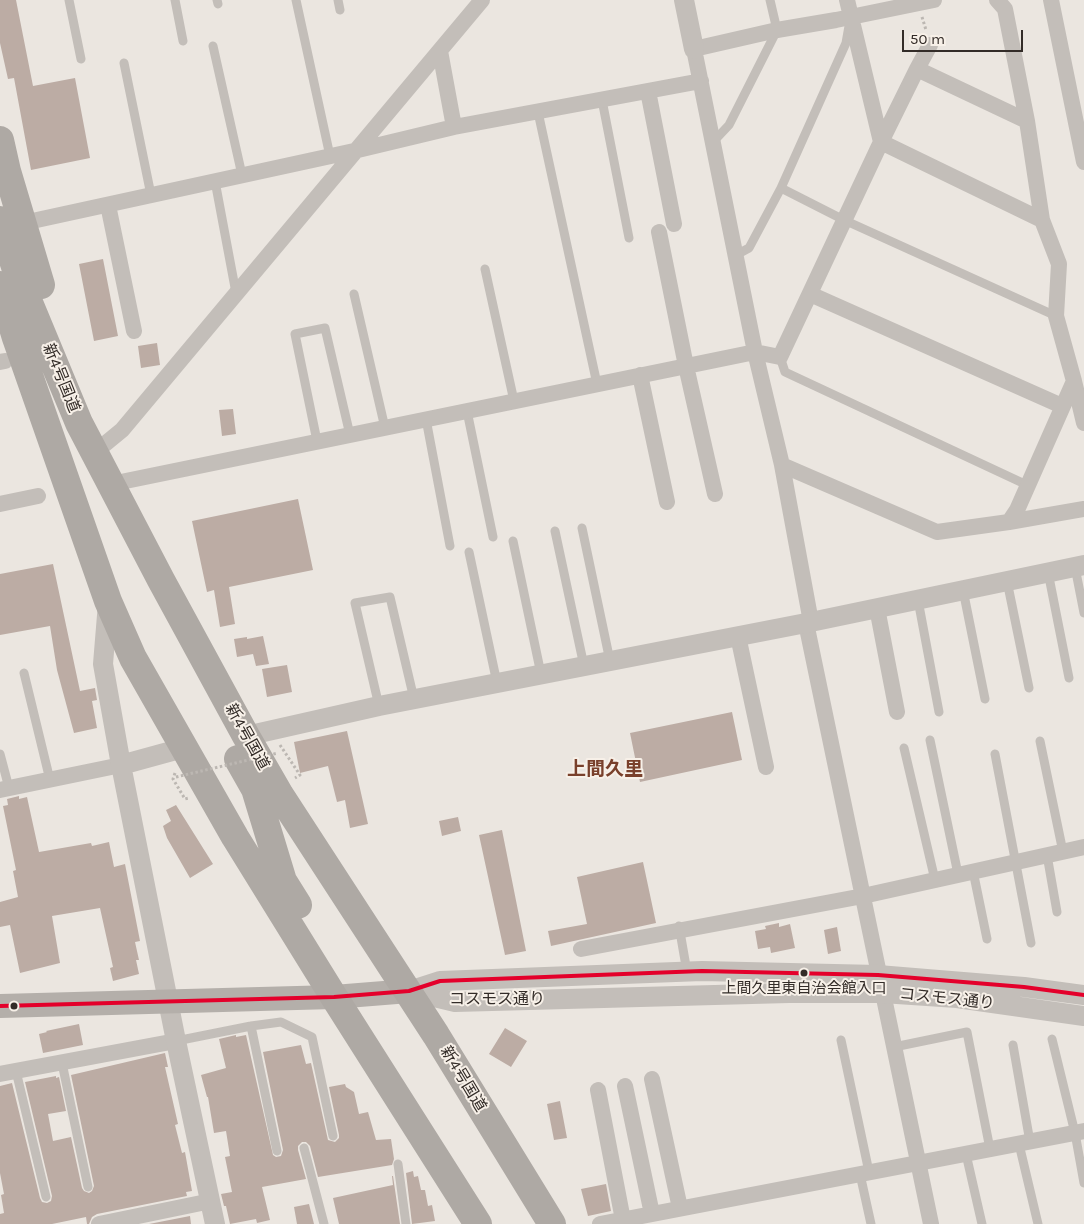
<!DOCTYPE html>
<meta charset="utf-8">
<style>
body{margin:0}
#map{position:relative;width:1084px;height:1224px;overflow:hidden;background:#ebe6e0;font-family:Karla,sans-serif}
canvas{display:block}
.scale{position:absolute;left:902px;top:30px;width:121px;height:22px;box-sizing:border-box;border:2px solid #332c28;border-top:0;padding-left:6px;font-size:15px;line-height:18px;white-space:nowrap;color:#332c28;-webkit-text-stroke:4px #f7f0e8;paint-order:stroke}
</style>
<div id="map">
<canvas width="1084" height="1224"></canvas>
<div class="scale">50 m</div>
</div>
<script>
const ctx = document.querySelector('canvas').getContext('2d');
ctx.lineJoin = 'round';
function fillPath(path, color) { ctx.fillStyle = color; ctx.fill(path, 'evenodd'); }
const toPath = rows => new Path2D(rows.map(r => 'M' + r).join(''));
function strokePath(path, color, width, dash) { ctx.strokeStyle = color; ctx.lineWidth = width; ctx.lineCap = dash ? 'butt' : 'round'; ctx.setLineDash(dash || []); ctx.stroke(path); }
function label(font, color, halo, rows, align = 'center') {
  ctx.font = font + ' Karla,"Noto Sans JP",sans-serif'; ctx.lineWidth = 4; ctx.setLineDash([]); ctx.textBaseline = 'middle'; ctx.strokeStyle = halo; ctx.fillStyle = color; for (const [text, x, y, turn = 0] of rows) {
    ctx.save(); ctx.translate(x, y); ctx.rotate((+turn || 0) * Math.PI / 180); ctx.textAlign = isNaN(turn) ? turn : align; if (halo) ctx.strokeText(text, 0, 0); ctx.fillText(text, 0, 0); ctx.restore();
  }
}
fillPath(toPath([
 [0,0,16,0,33,86,75,78,90,158,31,170,14,78,8,79,0,43],
 [103,259,118,336,94,341,79,264],
 [157,343,160,365,141,368,138,346],
 [233,409,236,434,222,436,219,410],
 [298,499,313,570,229,587,235,624,220,627,214,590,207,592,192,521],
 [53,564,80,691,95,688,97,700,92,701,97,728,74,733,57,670,50,626,0,635,0,574],
 [263,636,269,664,256,666,253,654,237,657,234,639,247,637,247,639],
 [287,665,292,692,267,697,262,669],
 [732,712,742,760,640,782,630,733],
 [347,731,368,824,350,828,345,800,337,802,328,766,300,773,294,742],
 [19,796,19,799,27,797,39,852,91,843,92,846,109,842,114,867,125,864,140,941,135,942,139,960,136,960,139,974,113,981,110,968,113,967,100,908,52,916,60,963,20,973,10,925,0,927,0,902,18,897,13,871,16,870,3,806,8,805,7,799],
 [176,805,213,864,190,878,167,838,163,826,171,821,166,810],
 [458,817,461,831,442,836,439,821],
 [502,830,526,951,505,955,479,835],
 [643,862,656,923,551,946,548,931,587,924,577,877],
 [779,923,779,927,790,924,795,948,771,953,770,947,758,949,755,931,766,929,765,926],
 [837,927,841,951,828,954,824,930],
 [79,1024,83,1045,43,1053,39,1034,47,1032,46,1031],
 [505,1028,527,1041,511,1067,489,1054],
 [236,1035,236,1037,246,1035,273,1155,276,1157,281,1156,283,1150,263,1052,301,1045,306,1064,311,1063,328,1140,335,1142,339,1138,339,1135,329,1087,345,1084,346,1087,354,1092,359,1114,368,1112,376,1140,391,1139,394,1159,392,1165,318,1177,310,1146,306,1142,302,1142,298,1146,298,1150,306,1179,262,1187,270,1220,257,1223,256,1219,230,1224,226,1206,224,1206,221,1194,232,1192,225,1157,230,1156,226,1131,214,1133,208,1097,207,1097,201,1075,226,1068,219,1039],
 [165,1053,168,1067,165,1067,178,1124,175,1125,182,1153,185,1152,192,1191,186,1192,187,1196,97,1214,92,1217,89,1224,87,1224,86,1217,52,1224,0,1224,0,1214,4,1213,1,1195,4,1194,0,1173,0,1086,12,1083,40,1198,42,1202,47,1203,51,1201,52,1196,25,1082,56,1076,56,1078,59,1077,66,1111,48,1114,53,1141,71,1137,82,1188,84,1191,89,1193,92,1191,94,1186,71,1075],
 [560,1101,567,1138,554,1140,547,1104],
 [413,1171,414,1177,418,1176,421,1190,425,1190,428,1206,432,1205,435,1221,412,1224,406,1173],
 [392,1176,393,1176,400,1224,339,1224,333,1198,393,1185],
 [606,1184,611,1211,588,1216,581,1189],
 [309,1204,314,1224,297,1224,294,1207],
 [190,1216,191,1224,149,1224]
]), '#bcaca4');
strokePath(toPath([
 [922,17,926,30],
 [280,745,300,775,295,778],
 [175,773,173,779,185,799,189,798]
]), '#bcb7b2', 3, [2.5, 2.5]);
strokePath(toPath([
 [69,0,81,59],
 [175,0,183,41],
 [217,0,218,4],
 [296,0,330,156],
 [338,0,340,10],
 [213,46,242,175],
 [124,63,151,195],
 [602,100,629,238],
 [538,112,597,384],
 [713,142,729,125,777,30,770,0],
 [215,181,236,293],
 [781,188,844,220,1056,316],
 [736,255,749,248,781,188,846,43,849,26],
 [485,269,514,401],
 [354,294,385,428],
 [780,357,785,372,1027,485],
 [467,411,493,537],
 [426,419,450,546],
 [317,441,295,334,325,328,350,435],
 [582,528,610,661],
 [555,531,584,666],
 [513,541,541,674],
 [469,552,497,683],
 [1075,567,1084,613],
 [1048,572,1069,678],
 [1007,581,1029,688],
 [963,590,985,699],
 [918,600,939,712],
 [24,673,50,780],
 [379,706,355,603,390,597,414,699],
 [930,740,958,874],
 [1040,741,1063,852],
 [904,748,935,880],
 [0,754,9,788],
 [995,754,1031,943],
 [1047,855,1057,912],
 [973,871,987,939],
 [679,926,687,972],
 [1052,1039,1075,1133,1084,1183],
 [841,1040,869,1172],
 [176,1041,251,1026],
 [1013,1045,1030,1142],
 [894,1047,967,1032,990,1149],
 [62,1063,88,1187],
 [16,1071,46,1197],
 [1019,1144,1038,1224],
 [304,1148,324,1224],
 [277,1151,251,1026,281,1022,312,1037,333,1136],
 [966,1154,982,1224],
 [398,1164,406,1224],
 [860,1174,871,1224]
]), '#c3beb9', 9);
strokePath(toPath([
 [847,0,881,142],
 [1051,0,1084,162],
 [440,51,454,127],
 [917,69,930,45],
 [648,91,674,224],
 [881,142,1042,220],
 [108,205,134,331],
 [23,223,354,151,454,127,701,81],
 [659,232,686,366,715,494],
 [810,294,1062,406],
 [0,362,5,361],
 [640,375,667,502],
 [1074,381,1084,423],
 [94,453,122,430,482,0],
 [782,465,937,532,1009,522,1017,510,1074,381,1056,316,1059,264,1042,220,1027,121,1005,9,997,0],
 [111,484,755,352,780,357,881,142,917,69,1027,121],
 [0,504,38,496],
 [1009,522,1084,509],
 [877,608,897,712],
 [811,622,782,465,755,352,694,49,777,30,836,20,934,0],
 [806,623,931,1224],
 [738,636,766,767],
 [0,790,121,765],
 [581,949,863,896,1084,847],
 [0,1074,176,1041],
 [652,1079,680,1208],
 [625,1086,652,1214],
 [598,1090,623,1220],
 [99,1224,211,1201],
 [600,1224,1084,1131]
]), '#c3beb9', 16);
strokePath(toPath([
 [684,0,694,49],
 [108,603,103,664,121,765,176,1041,215,1224],
 [246,736,379,706,806,623,1084,565],
 [121,765,183,748],
 [409,991,440,981,702,971,878,975,1024,987,1084,995],
 [409,991,455,1002,789,993,882,993,957,998,1084,1016]
]), '#c3beb9', 20);
strokePath(toPath([
 [0,1006,334,997,409,991]
]), '#b4afaa', 24);
strokePath(toPath([
 [0,140,7,171,41,285],
 [0,220,18,276,79,423,161,580,246,736,280,795,436,1035,552,1224],
 [0,285,16,338,108,601,133,658,235,837,334,997,478,1224],
 [238,759,255,789,283,881,298,905]
]), '#aea9a4', 28);
strokePath(toPath([
 [176,777,278,753]
]), '#bcb7b2', 3, [2.5, 2.5]);
strokePath(toPath([
 [0,1006,334,997,409,991,440,981,702,971,878,975,1024,987,1084,995]
]), '#e4002b', 4);
for (const [x, y, r, color] of [
 [804,973,4.5,"#332c28"],
 [14,1006,4.5,"#332c28"]
]) { const dot = new Path2D(); dot.arc(x, y, r, 0, 2 * Math.PI); ctx.fillStyle = color; ctx.fill(dot); strokePath(dot, '#f7f0e8', 2); }
label('15px', '#332c28', '#f7f0e8', [
 ["上間久里東自治会館入口",804,989]
]);
label('16px', '#332c28', '#f7f0e8', [
 ["新4号国道",61,378,68],
 ["新4号国道",247,737,61],
 ["コスモス通り",497,999],
 ["コスモス通り",947,999,6],
 ["新4号国道",463,1079,59]
]);
label('bold 19px', '#79402b', '#f7f0e8', [
 ["上間久里",605,770]
]);
</script>
